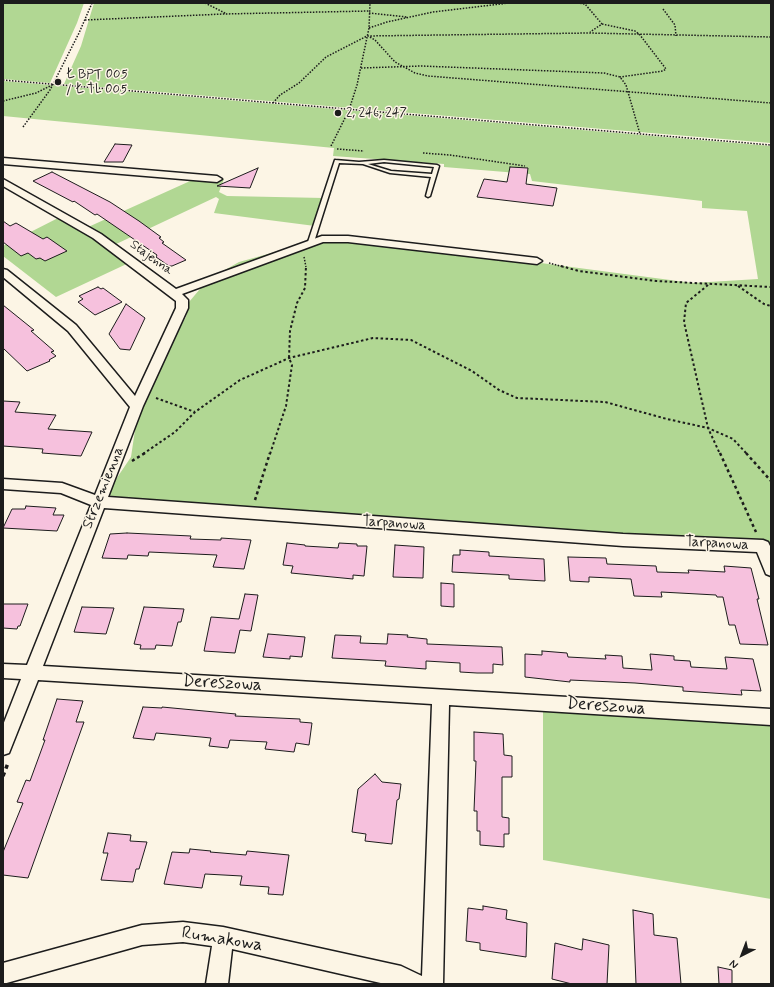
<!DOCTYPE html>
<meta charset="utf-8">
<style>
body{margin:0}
#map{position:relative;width:774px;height:987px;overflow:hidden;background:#fcf5e5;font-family:Mynerve,sans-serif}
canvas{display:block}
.frame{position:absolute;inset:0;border:4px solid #1c1c1c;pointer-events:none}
.north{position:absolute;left:722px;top:935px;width:40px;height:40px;-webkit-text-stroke:3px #fcf5e5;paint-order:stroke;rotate:222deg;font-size:11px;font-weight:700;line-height:16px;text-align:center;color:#1c1c1c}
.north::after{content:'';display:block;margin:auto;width:14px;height:18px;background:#1c1c1c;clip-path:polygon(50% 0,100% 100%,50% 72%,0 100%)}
</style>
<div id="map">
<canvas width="774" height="987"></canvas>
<div class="frame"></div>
<div class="north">N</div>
</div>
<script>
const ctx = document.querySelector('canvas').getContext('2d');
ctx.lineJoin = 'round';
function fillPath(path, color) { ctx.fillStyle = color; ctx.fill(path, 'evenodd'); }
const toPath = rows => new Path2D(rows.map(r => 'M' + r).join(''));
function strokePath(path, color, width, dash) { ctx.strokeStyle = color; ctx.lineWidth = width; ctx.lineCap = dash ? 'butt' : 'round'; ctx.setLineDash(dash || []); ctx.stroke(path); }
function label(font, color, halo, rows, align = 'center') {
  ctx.font = font + ' Mynerve,sans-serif'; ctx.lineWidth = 3; ctx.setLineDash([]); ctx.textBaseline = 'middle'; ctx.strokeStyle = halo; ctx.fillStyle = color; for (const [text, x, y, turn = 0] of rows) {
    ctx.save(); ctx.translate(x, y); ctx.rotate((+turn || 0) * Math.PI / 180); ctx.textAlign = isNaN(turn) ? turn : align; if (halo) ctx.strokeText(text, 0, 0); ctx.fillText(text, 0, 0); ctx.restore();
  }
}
fillPath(toPath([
 [3,3,84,3,77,23,50,83,3,79],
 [94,3,771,3,771,143,64,84,81,46],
 [3,81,771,146,771,574,762,547,104,497,131,457,135,430,134,414,166,349,186,317,189,302,200,289,216,275,239,262,311,242,343,237,693,283,758,279,747,211,702,208,702,201,532,181,530,174,444,167,444,164,333,156,334,148,3,116],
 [199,177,224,179,219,192,227,196,324,198,315,226,214,213,219,199,216,197,112,246,133,261,56,297,3,256,3,246,62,216,86,228],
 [543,702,771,721,771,899,543,860]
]), '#b1d793');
const building = toPath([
 [115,144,132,145,123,162,104,162,115,144],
 [510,167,528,168,526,184,557,188,553,206,477,197,484,179,507,182,510,167],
 [258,168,250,188,217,186,258,168],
 [52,172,110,202,139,221,161,237,159,238,164,242,162,243,186,260,172,266,169,266,156,257,157,255,97,214,95,215,74,201,73,202,33,181,52,172],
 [3,221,10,226,16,223,43,239,47,237,67,251,45,261,40,258,36,259,28,253,21,256,3,242,3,221],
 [98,287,101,289,103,288,122,302,95,315,78,302,83,299,79,296,98,287],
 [126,304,145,318,130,350,120,349,109,334,126,304],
 [3,305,34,330,31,331,54,351,51,352,56,356,49,360,50,361,27,371,3,348,3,305],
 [3,401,20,402,15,412,56,415,48,429,92,432,81,456,42,453,43,449,3,446,3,401],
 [26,506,56,508,53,515,64,515,57,531,3,528,12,509,25,509,26,506],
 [127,533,191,536,190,539,221,540,221,538,251,540,244,569,213,567,217,555,149,552,148,556,128,555,127,559,102,558,110,534,127,533],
 [287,543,305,545,305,546,338,548,339,543,357,544,357,546,367,546,364,576,353,575,353,579,291,573,293,566,283,565,287,543],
 [395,545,424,547,423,578,393,577,395,545],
 [460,550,489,552,489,556,544,559,545,581,509,579,509,575,452,572,453,555,460,555,460,550],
 [568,557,606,558,607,564,656,566,657,572,689,573,688,570,725,572,724,566,751,568,759,599,757,599,768,645,740,644,735,625,729,625,723,597,717,597,716,595,661,592,662,597,634,596,631,579,589,577,589,582,570,581,568,557],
 [441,583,454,584,454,607,441,606,441,583],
 [245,594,258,595,251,631,240,630,235,653,204,651,211,617,239,619,245,594],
 [3,604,28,604,20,626,18,626,17,629,3,628,3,604],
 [82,607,114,608,106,634,74,632,82,607],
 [144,607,184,609,181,622,178,622,172,646,156,645,155,649,140,649,141,645,134,644,144,607],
 [268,634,305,637,302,657,290,656,290,659,263,657,268,634],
 [388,634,408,635,407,637,427,639,427,644,502,647,503,665,493,664,493,673,477,673,460,672,460,663,426,661,426,669,385,666,386,661,332,658,335,635,361,636,360,643,387,644,388,634],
 [542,651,567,653,568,657,606,659,605,655,622,656,623,668,652,670,650,654,674,656,674,660,690,661,691,667,727,669,725,657,753,659,761,691,741,690,742,695,683,691,683,687,635,683,570,680,570,682,525,677,525,654,542,655,542,651],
 [57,699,83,701,76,722,84,722,28,878,3,875,3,852,23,803,17,802,26,780,30,781,45,740,43,740,57,699],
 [143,707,162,708,162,707,236,714,235,716,300,719,300,722,312,723,309,745,296,743,294,752,265,749,267,742,230,740,228,748,209,746,211,738,201,737,156,733,154,740,133,738,143,707],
 [474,732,503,734,504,755,512,756,512,777,502,777,502,817,509,818,509,834,504,834,504,847,480,845,480,831,477,831,477,811,474,811,476,761,474,761,474,732],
 [375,774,382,782,401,784,399,799,397,800,392,844,365,841,366,834,352,832,358,789,375,774],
 [108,833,131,835,130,841,147,842,139,869,136,869,133,882,101,880,108,853,103,853,108,833],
 [190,849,211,851,210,852,246,855,247,851,289,855,283,895,268,894,269,887,240,885,242,876,205,874,202,888,164,884,172,852,189,853,190,849],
 [483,906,507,910,506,919,527,923,526,957,480,950,480,943,466,941,468,908,483,910,483,906],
 [633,910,653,914,654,935,677,938,681,984,636,984,633,910],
 [583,939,609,945,607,984,572,984,552,979,555,943,582,950,583,939],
 [718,967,732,970,732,984,719,984,718,967]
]);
fillPath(building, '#f6c1dd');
strokePath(building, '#1c1c1c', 1);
const service = toPath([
 [335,160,359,162,384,160,437,165,439,166,430,196,428,197,426,196,431,177,390,173,363,164,339,163,314,242,313,243,309,243,308,242,335,160],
 [384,162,434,167,432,174,391,171,368,164,384,162]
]);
const minor = toPath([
 [3,158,217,176,222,179,217,182,3,164,3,158],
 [3,179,101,234,176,289,322,236,348,236,537,258,542,261,537,264,348,242,323,242,182,294,188,300,188,308,143,406,108,497,623,534,763,540,768,542,771,548,771,576,766,574,757,552,623,546,104,508,43,666,771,709,771,725,449,705,443,984,385,984,232,949,228,984,206,984,212,946,183,942,142,945,3,984,3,963,142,925,183,922,223,927,401,966,422,976,432,704,38,680,9,753,3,755,3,725,21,679,3,678,3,664,27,665,91,505,61,493,3,489,3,479,62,483,95,495,130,407,68,331,3,277,3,269,7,270,76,325,135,396,176,308,176,301,93,238,3,186,3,179]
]);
strokePath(service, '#1c1c1c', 3);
strokePath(minor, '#1c1c1c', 3);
strokePath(toPath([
 [205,3,227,14],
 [577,3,585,4,602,24,590,32],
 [663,9,675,25,676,36],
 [369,13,407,17],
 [85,20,224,14,369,11],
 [602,24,635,31,640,35,666,69,663,71,620,77],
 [369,28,387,22,433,12,509,3],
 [370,37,375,40,395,62,415,73,428,76,771,103],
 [361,68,421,66,604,73,620,77,626,85,640,134],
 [3,80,771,145],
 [3,101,36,93,52,85],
 [273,103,280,95,299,83,326,57,367,36,589,33,771,37],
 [23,127,50,90,79,33,92,3],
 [331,146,349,110,357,85,369,28,370,3],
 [337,149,364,151],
 [423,153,450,155,525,166],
 [304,257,306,267],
 [549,263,564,267]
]), '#1c1c1c', 1.5, [1.5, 1.5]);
strokePath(toPath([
 [561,266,579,271,656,281,771,287],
 [708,285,686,303,684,322,708,428,720,454],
 [738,286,764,304,771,306],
 [156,398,195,412],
 [143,454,175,432,195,412,240,380,289,358,373,338,411,340,472,371,499,390,517,398,605,402,667,419,708,428,733,439,747,454],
 [270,454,286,406,292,365,289,358,290,331,297,303,305,288,306,266]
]), '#1c1c1c', 2, [2.5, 2.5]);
strokePath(toPath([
 [720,453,756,532],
 [746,453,771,481],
 [132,461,145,453],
 [255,500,270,453]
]), '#1c1c1c', 2.5, [3, 3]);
strokePath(toPath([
 [3,776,8,763]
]), '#1c1c1c', 3.5, [4, 4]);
fillPath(service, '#fcf5e5');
fillPath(minor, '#fcf5e5');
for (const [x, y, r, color] of [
 [58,82,4,"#1c1c1c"],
 [338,113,4,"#1c1c1c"]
]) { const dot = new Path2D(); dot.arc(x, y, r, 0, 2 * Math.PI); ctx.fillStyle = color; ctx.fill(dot); strokePath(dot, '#fcf5e5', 1.5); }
label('13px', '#1c1c1c', '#fcf5e5', [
 ["Ł BPT 005",66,75],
 ["/ Ł TL 005",66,90],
 ["2, 246, 247",346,113]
], 'left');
label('13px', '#1c1c1c', '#fcf5e5', [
 ["Stajenna",151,258,36]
]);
label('15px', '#1c1c1c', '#fcf5e5', [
 ["Strzemienna",104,488,-68],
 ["Tarpanowa",394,524,4],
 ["Tarpanowa",717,544,3]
]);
label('18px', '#1c1c1c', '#fcf5e5', [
 ["Dereszowa",222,684,3],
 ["Dereszowa",606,707,4],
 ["Rumakowa",222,940,9]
]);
</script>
